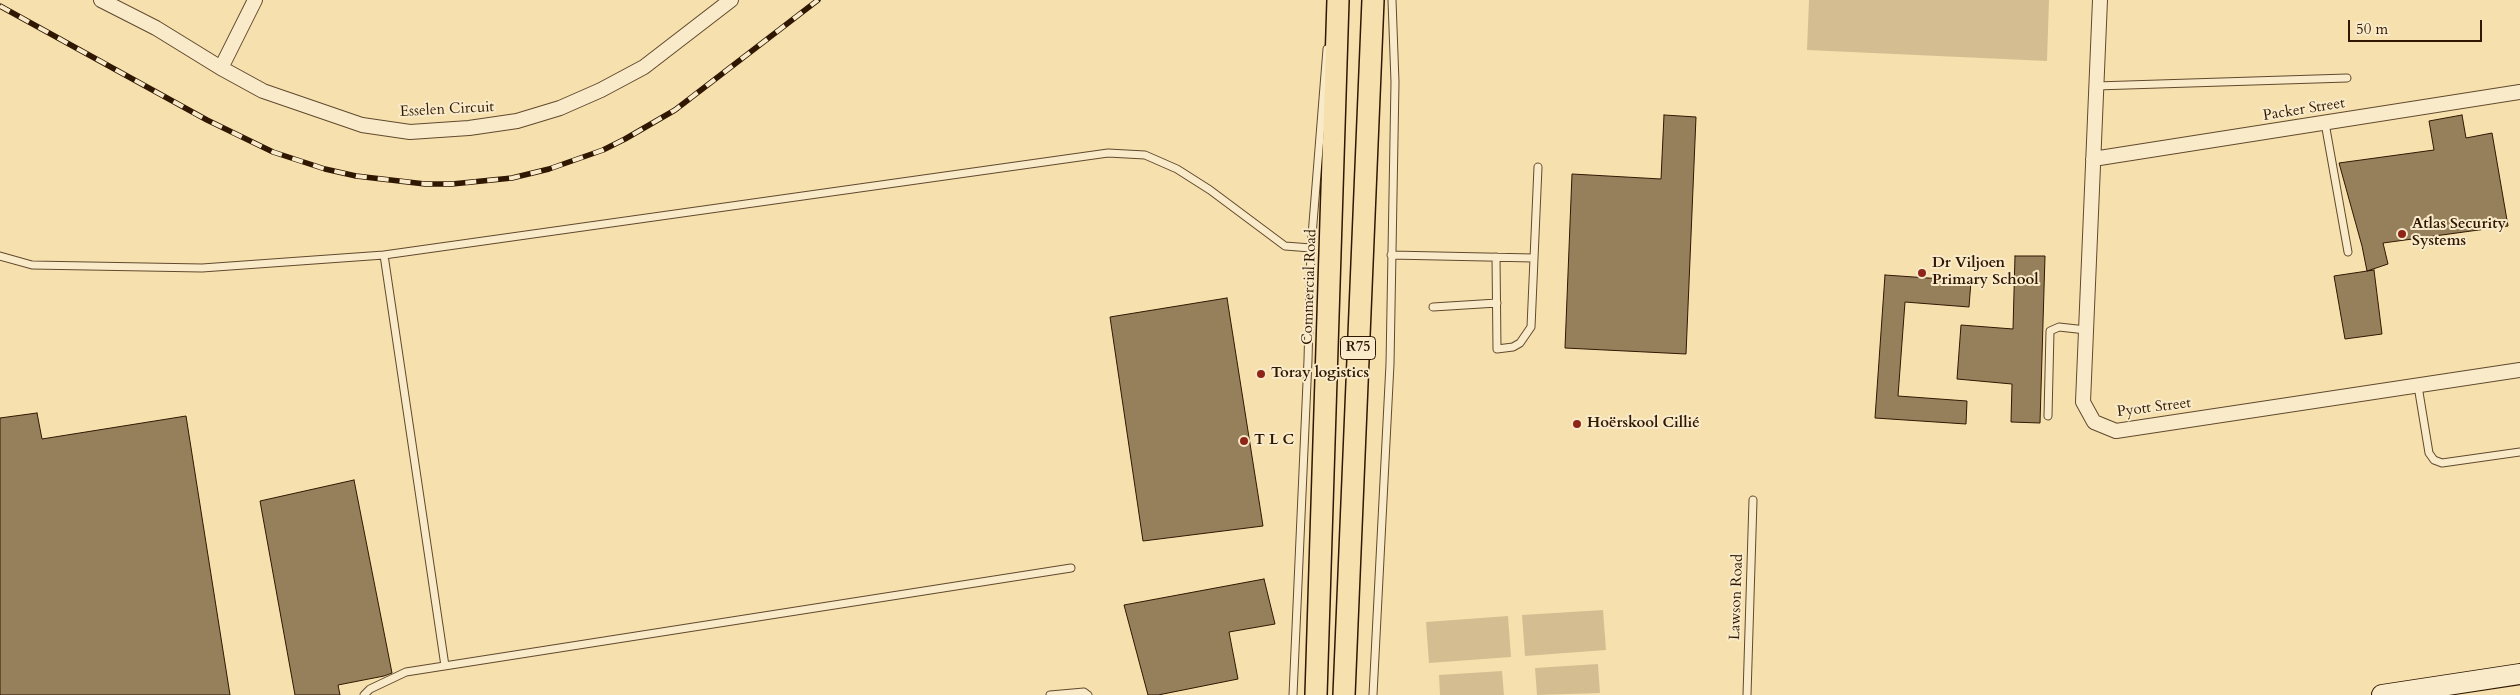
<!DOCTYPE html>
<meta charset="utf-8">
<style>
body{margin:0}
#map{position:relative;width:2520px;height:695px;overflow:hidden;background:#f6e0ae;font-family:Cardo,serif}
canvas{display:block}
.scale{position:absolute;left:2348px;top:20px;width:134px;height:22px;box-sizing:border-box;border:2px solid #2f1702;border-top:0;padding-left:6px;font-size:15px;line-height:18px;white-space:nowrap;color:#2f1702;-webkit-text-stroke:4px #f9ebca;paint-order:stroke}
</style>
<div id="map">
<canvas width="2520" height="695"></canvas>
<div class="scale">50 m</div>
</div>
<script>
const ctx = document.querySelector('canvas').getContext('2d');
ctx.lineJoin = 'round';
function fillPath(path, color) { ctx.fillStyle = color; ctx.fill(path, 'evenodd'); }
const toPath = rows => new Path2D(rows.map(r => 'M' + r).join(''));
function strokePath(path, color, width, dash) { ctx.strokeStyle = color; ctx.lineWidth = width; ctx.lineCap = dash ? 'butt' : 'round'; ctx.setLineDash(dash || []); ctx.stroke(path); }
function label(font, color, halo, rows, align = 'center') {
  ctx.font = font + ' Cardo,serif'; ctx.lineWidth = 4; ctx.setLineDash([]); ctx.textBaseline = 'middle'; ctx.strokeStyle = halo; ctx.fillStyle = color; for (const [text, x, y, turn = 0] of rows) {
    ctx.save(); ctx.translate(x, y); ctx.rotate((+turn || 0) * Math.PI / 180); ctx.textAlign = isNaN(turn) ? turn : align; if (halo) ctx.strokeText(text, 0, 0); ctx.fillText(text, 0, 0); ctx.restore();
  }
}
fillPath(toPath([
 [1809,0,2049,0,2047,61,1807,50],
 [1603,610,1606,650,1525,656,1522,615],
 [1508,616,1511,657,1429,663,1426,622],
 [1598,664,1600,693,1537,695,1535,668],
 [1502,671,1504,695,1440,695,1439,675]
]), '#d4be91');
const building = toPath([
 [1664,115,1696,117,1686,354,1565,348,1572,174,1661,179,1664,115],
 [2462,115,2466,138,2492,133,2508,226,2383,243,2388,264,2367,271,2362,246,2339,163,2434,150,2429,121,2462,115],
 [2015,256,2045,256,2040,423,2011,422,2012,384,1957,379,1961,325,2013,329,2015,256],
 [2374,270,2382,334,2345,339,2334,276,2374,270],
 [1885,275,1971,281,1969,307,1905,302,1898,396,1967,401,1966,424,1875,418,1885,275],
 [1227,298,1263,526,1143,541,1110,317,1227,298],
 [37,413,42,439,186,416,230,695,0,695,0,418,37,413],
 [354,480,392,673,384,676,338,685,340,695,295,695,260,501,354,480],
 [1264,579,1275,624,1229,632,1238,679,1158,695,1148,695,1124,605,1264,579]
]);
fillPath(building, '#96805b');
strokePath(building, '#2f1702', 1);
const service = toPath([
 [2096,86,2347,78],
 [2325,123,2348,252],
 [384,255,445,666],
 [1391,255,1533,258],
 [0,256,32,265,202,268,384,255,1108,153,1145,155,1177,169,1210,190,1285,246,1311,248],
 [1496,257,1497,349,1513,347,1520,343,1531,327,1538,167],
 [1433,307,1497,303],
 [2418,386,2429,453,2434,460,2442,463,2520,452],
 [2048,416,2050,331,2059,327,2086,330],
 [364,695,370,689,406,672,1071,568],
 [1050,695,1084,692,1088,695],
 [1293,695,1308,360,1311,248,1327,49],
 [1373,695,1390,364,1395,82,1392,0],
 [1747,695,1753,500]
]);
const minor = toPath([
 [101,0,156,28,221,68,263,91,362,125,410,132,469,128,517,121,560,108,601,90,644,67,731,0],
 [2100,0,2083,402,2094,422,2116,431,2520,370],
 [221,68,255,0],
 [2093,159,2520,92]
]);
const secondary = toPath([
 [2382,695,2520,674]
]);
const primary = toPath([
 [1316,695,1338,0],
 [1344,695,1373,0]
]);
strokePath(service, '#61492d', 9);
strokePath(minor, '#61492d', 16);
strokePath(secondary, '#2f1702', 22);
strokePath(primary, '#2f1702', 24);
strokePath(service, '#f9ebca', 7);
strokePath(minor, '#f9ebca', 14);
strokePath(secondary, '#f9ebca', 20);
strokePath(primary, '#f6e0ae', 21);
const rail = toPath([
 [0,6,207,120,273,152,325,169,356,176,425,184,452,184,512,178,549,169,603,150,625,139,675,110,818,0]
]);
strokePath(rail, '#2f1702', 5.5);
strokePath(rail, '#f9ebca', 4, [11]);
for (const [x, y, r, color] of [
 [2402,234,5,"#8f2418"],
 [1922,273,5,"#8f2418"],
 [1261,374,5,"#8f2418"],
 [1577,424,5,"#8f2418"],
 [1244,441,5,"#8f2418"]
]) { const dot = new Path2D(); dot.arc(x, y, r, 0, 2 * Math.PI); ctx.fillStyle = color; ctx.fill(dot); strokePath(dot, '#f9ebca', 2); }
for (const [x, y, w] of [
 [1358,348,35]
]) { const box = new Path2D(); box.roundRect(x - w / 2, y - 11.5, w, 23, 4); ctx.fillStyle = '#f9ebca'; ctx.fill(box); strokePath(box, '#2f1702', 1); }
label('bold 14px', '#2f1702', null, [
 ["R75",1358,348]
]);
label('15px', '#2f1702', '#f9ebca', [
 ["Esselen Circuit",447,110,-3],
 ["Packer Street",2304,110,-9],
 ["Commercial Road",1310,287,-88],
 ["Pyott Street",2154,408,-7],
 ["Lawson Road",1737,597,-88]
]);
label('bold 15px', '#2f1702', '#f9ebca', [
 ["Atlas Security",2412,225],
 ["Systems",2412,242],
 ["Dr Viljoen",1932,264],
 ["Primary School",1932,281],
 ["Toray logistics",1271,374],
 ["Hoërskool Cillié",1587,424],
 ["T L C",1254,441]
], 'left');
</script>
